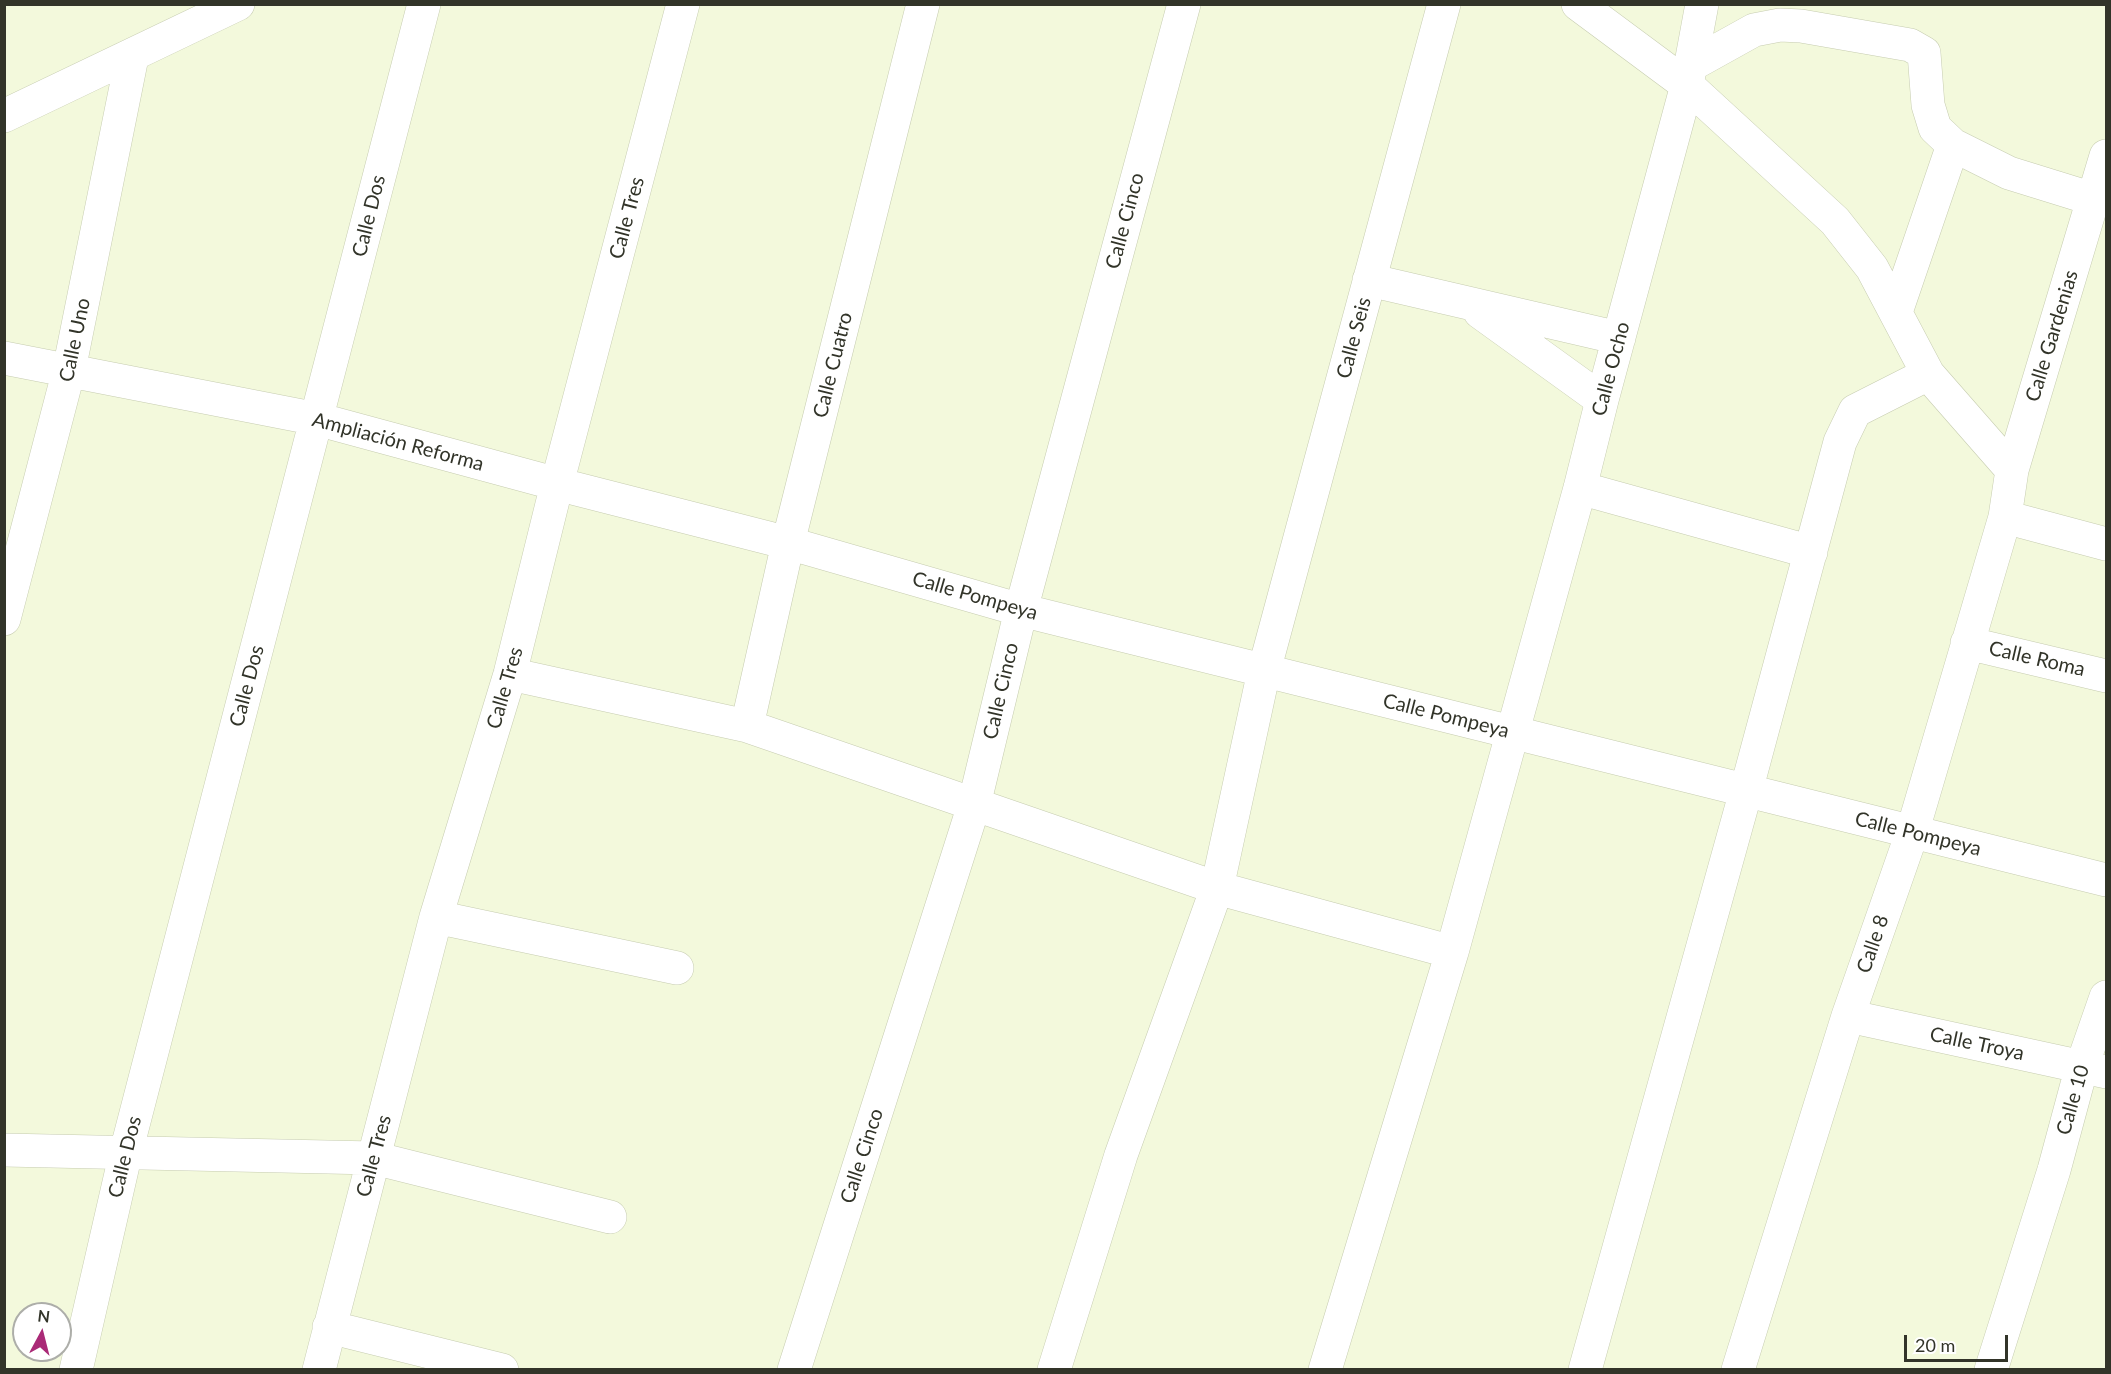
<!DOCTYPE html>
<meta charset="utf-8">
<style>
body{margin:0}
#map{position:relative;width:2111px;height:1374px;overflow:hidden;background:#f3f9dc;font-family:Lato,sans-serif}
canvas{display:block}
.frame{position:absolute;inset:0;border:6px solid #323429;pointer-events:none}
.north{position:absolute;left:12px;top:1302px;width:60px;height:60px;box-sizing:border-box;background:#fff;border:2px solid #adaea9;border-radius:50%;rotate:7deg;font-size:16px;font-weight:700;line-height:24px;text-align:center;color:#323429}
.north::after{content:'';display:block;margin:auto;width:21px;height:27px;background:#aa2a77;clip-path:polygon(50% 0,100% 100%,50% 72%,0 100%)}
.scale{position:absolute;left:1904px;top:1335px;width:104px;height:27px;box-sizing:border-box;border:3px solid #323429;border-top:0;padding-left:8px;font-size:18px;line-height:21px;white-space:nowrap;color:#323429;-webkit-text-stroke:4px #fff;paint-order:stroke}
</style>
<div id="map">
<canvas width="2111" height="1374"></canvas>
<div class="frame"></div>
<div class="north">N</div>
<div class="scale">20 m</div>
</div>
<script>
const ctx = document.querySelector('canvas').getContext('2d');
ctx.lineJoin = 'round';
const toPath = rows => new Path2D(rows.map(r => 'M' + r).join(''));
function strokePath(path, color, width, dash) { ctx.strokeStyle = color; ctx.lineWidth = width; ctx.lineCap = dash ? 'butt' : 'round'; ctx.setLineDash(dash || []); ctx.stroke(path); }
function label(font, color, halo, rows, align = 'center') {
  ctx.font = font + ' Lato,sans-serif'; ctx.lineWidth = 5; ctx.setLineDash([]); ctx.textBaseline = 'middle'; ctx.strokeStyle = halo; ctx.fillStyle = color; for (const [text, x, y, turn = 0] of rows) {
    ctx.save(); ctx.translate(x, y); ctx.rotate((+turn || 0) * Math.PI / 180); ctx.textAlign = isNaN(turn) ? turn : align; if (halo) ctx.strokeText(text, 0, 0); ctx.fillText(text, 0, 0); ctx.restore();
  }
}
const minor = toPath([
 [1578,4,1687,85,1835,221,1872,268,1928,374,2012,470],
 [1691,65,1754,30,1780,25,1801,26,1910,45,1924,53,1928,105,1935,128,1953,145,2009,173,2093,199],
 [4,116,238,4],
 [1369,280,1619,338],
 [1480,312,1602,400],
 [1896,312,1953,145],
 [4,358,317,419,557,484,788,543,1021,610,2106,880],
 [1580,488,1811,552],
 [2005,517,2106,544],
 [4,619,69,370,132,57],
 [1967,643,2106,676],
 [510,674,747,726,1217,888,1452,952],
 [747,726,788,543,923,4],
 [436,917,677,968],
 [1848,1016,2106,1072],
 [4,1150,374,1158,610,1217],
 [329,1327,502,1370],
 [76,1370,126,1152,424,4],
 [319,1370,436,917,510,674,557,484,683,4],
 [794,1370,974,805,1021,610,1184,4],
 [1054,1370,1121,1155,1217,888,1264,671,1444,4],
 [1325,1370,1452,952,1580,488,1602,400,1687,85,1702,4],
 [1585,1370,1746,791,1840,442,1855,411,1928,374],
 [1738,1370,1848,1016,1912,833,2005,517,2012,470,2106,156],
 [1991,1370,2054,1170,2082,1066,2106,997]
]);
strokePath(minor, '#c6ccb0', 34);
strokePath(minor, '#fff', 33);
label('20px', '#323429', '#fff', [
 ["Calle Dos",369,216,-76],
 ["Calle Tres",627,218,-75],
 ["Calle Cinco",1125,221,-75],
 ["Calle Gardenias",2052,336,-73],
 ["Calle Seis",1354,338,-75],
 ["Calle Uno",75,340,-78],
 ["Calle Cuatro",833,365,-76],
 ["Calle Ocho",1611,369,-75],
 ["Ampliación Reforma",398,442,15],
 ["Calle Pompeya",975,596,16],
 ["Calle Roma",2037,659,13],
 ["Calle Dos",247,686,-75],
 ["Calle Tres",505,688,-74],
 ["Calle Cinco",1001,691,-77],
 ["Calle Pompeya",1446,716,14],
 ["Calle Pompeya",1918,834,14],
 ["Calle 8",1873,944,-71],
 ["Calle Troya",1977,1044,12],
 ["Calle 10",2073,1100,-74],
 ["Calle Tres",374,1156,-75],
 ["Calle Cinco",862,1156,-72],
 ["Calle Dos",125,1157,-76]
]);
</script>
